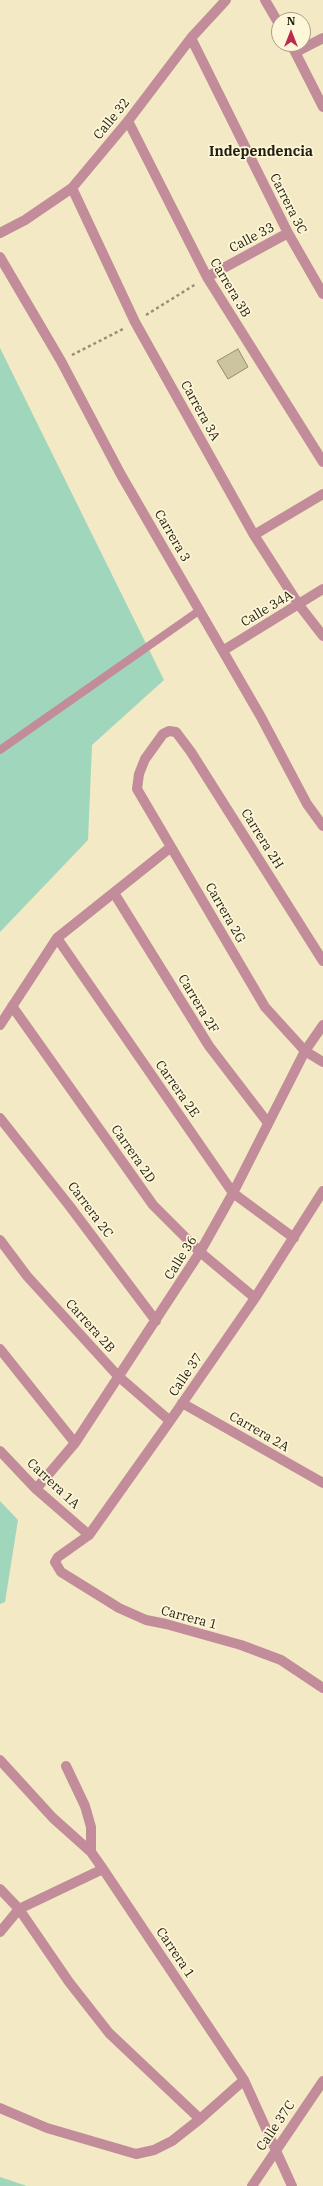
<!DOCTYPE html>
<style>
body{margin:0}
#map{position:relative;width:323px;height:2186px;overflow:hidden;background:#f3e9c5;font-family:"IBM Plex Serif",serif}
canvas{display:block}
.north{position:absolute;left:271px;top:12px;width:40px;height:40px;box-sizing:border-box;background:#fef6d9;border:1px solid #a6a089;border-radius:50%;rotate:0deg;font-size:11px;font-weight:700;line-height:16px;text-align:center;color:#211e10}
.north::after{content:'';display:block;margin:auto;width:14px;height:18px;background:#bb2b4f;clip-path:polygon(50% 0,100% 100%,50% 72%,0 100%)}
</style>
<div id="map">
<canvas width="323" height="2186"></canvas>
<div class="north">N</div>
</div>
<script>
const ctx = document.querySelector('canvas').getContext('2d');
ctx.lineJoin = 'round';
function fillPath(path, color) { ctx.fillStyle = color; ctx.fill(path, 'evenodd'); }
const toPath = rows => new Path2D(rows.map(r => 'M' + r).join(''));
function strokePath(path, color, width, dash) { ctx.strokeStyle = color; ctx.lineWidth = width; ctx.lineCap = dash ? 'butt' : 'round'; ctx.setLineDash(dash || []); ctx.stroke(path); }
function label(font, color, halo, rows, align = 'center') {
  ctx.font = font + ' "IBM Plex Serif",serif'; ctx.lineWidth = 3.5; ctx.setLineDash([]); ctx.textBaseline = 'middle'; ctx.strokeStyle = halo; ctx.fillStyle = color; for (const [text, x, y, turn = 0] of rows) {
    ctx.save(); ctx.translate(x, y); ctx.rotate((+turn || 0) * Math.PI / 180); ctx.textAlign = isNaN(turn) ? turn : align; if (halo) ctx.strokeText(text, 0, 0); ctx.fillText(text, 0, 0); ctx.restore();
  }
}
fillPath(toPath([
 [0,348,164,680,92,745,88,840,0,932],
 [0,1501,18,1520,5,1602,0,1604],
 [0,2177,27,2186,0,2186]
]), '#9fd6bc');
const building = toPath([
 [238,349,248,367,228,379,217,361,238,349]
]);
fillPath(building, '#ccc39f');
strokePath(building, '#968c6b', 1);
strokePath(toPath([
 [146,315,196,284],
 [72,355,125,328]
]), '#968f75', 2.5, [3, 3]);
strokePath(toPath([
 [0,750,200,610]
]), '#c28c9a', 8);
strokePath(toPath([
 [265,0,279,24],
 [191,38,288,233,323,294],
 [291,44,323,107],
 [296,52,323,38],
 [128,121,207,277,323,462],
 [72,188,135,322,254,535,299,605,323,636],
 [0,233,25,220,72,188,128,121,191,38,226,0],
 [0,257,61,361,120,473,261,717,307,804,323,826],
 [207,277,288,233],
 [254,535,323,494],
 [224,650,323,589],
 [114,893,209,1046,268,1123],
 [57,938,233,1193,294,1238],
 [323,961,191,752,176,732,169,731,163,734,145,759,139,774,137,789,265,1007,305,1051,323,1062],
 [12,1006,153,1205,200,1252,255,1298],
 [0,1025,57,938,171,847],
 [0,1118,68,1204,156,1321],
 [323,1191,255,1298,170,1421,89,1535,58,1557,55,1562,61,1572,119,1608,146,1620,166,1624,241,1645,281,1660,323,1688],
 [0,1240,27,1276,118,1376,170,1421],
 [0,1349,75,1443],
 [182,1403,323,1483],
 [0,1451,36,1489,89,1535],
 [36,1489,75,1443,200,1252,233,1193,305,1051,323,1025],
 [0,1760,53,1818,91,1852,103,1869,244,2080,292,2186],
 [66,1766,85,1806,91,1827,91,1852],
 [0,1889,19,1909,69,1982,109,2033,200,2119],
 [0,1932,19,1909,103,1869],
 [0,2108,47,2128,136,2154,154,2150,172,2141,200,2119,244,2080],
 [252,2186,323,2081]
]), '#c28c9a', 10);
label('13px', '#211e10', '#fef6d9', [
 ["Calle 32",112,119,-51],
 ["Carrera 3C",288,204,63],
 ["Calle 33",252,238,-28],
 ["Carrera 3B",230,288,59],
 ["Carrera 3A",200,411,61],
 ["Carrera 3",172,536,60],
 ["Calle 34A",267,609,-31],
 ["Carrera 2H",262,839,58],
 ["Carrera 2G",225,913,60],
 ["Carrera 2F",198,1004,59],
 ["Carrera 2E",177,1089,55],
 ["Carrera 2D",133,1154,55],
 ["Carrera 2C",90,1210,53],
 ["Calle 36",181,1258,-58],
 ["Carrera 2B",90,1326,48],
 ["Calle 37",186,1375,-56],
 ["Carrera 2A",259,1432,30],
 ["Carrera 1A",53,1484,43],
 ["Carrera 1",189,1618,15],
 ["Carrera 1",175,1953,56],
 ["Calle 37C",276,2126,-56]
]);
label('bold 14px', '#211e10', '#fef6d9', [
 ["Independencia",261,152]
]);
</script>
